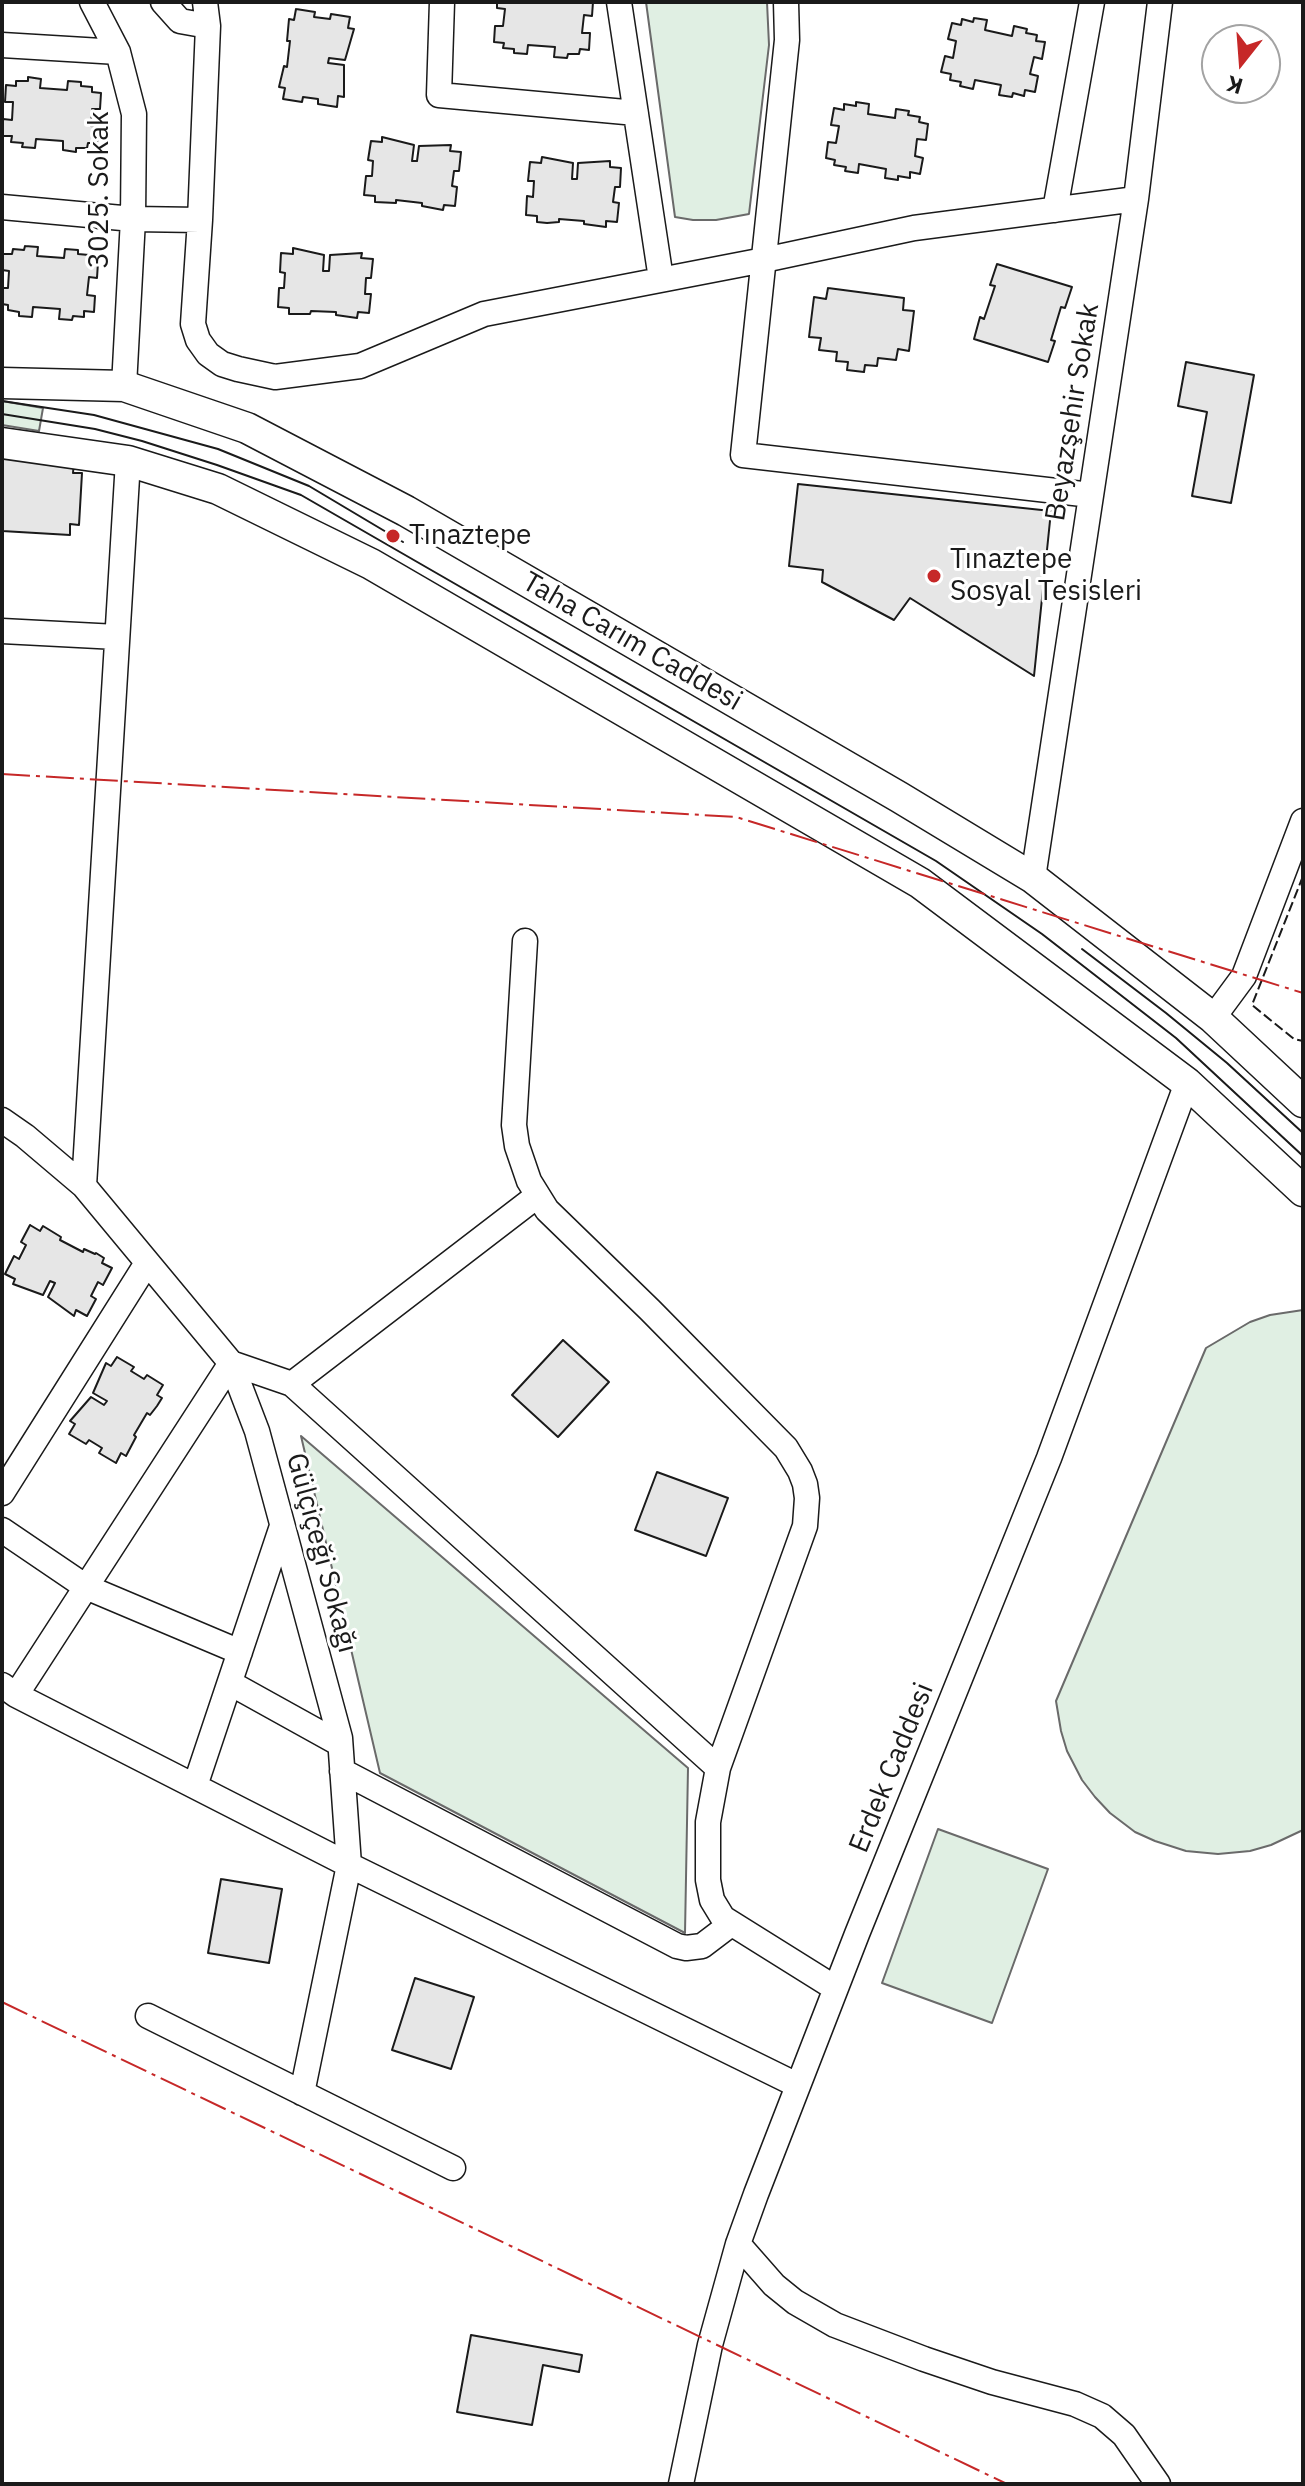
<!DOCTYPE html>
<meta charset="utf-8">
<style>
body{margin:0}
#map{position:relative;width:1305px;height:2486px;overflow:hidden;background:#fff;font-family:"IBM Plex Sans",sans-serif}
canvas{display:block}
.frame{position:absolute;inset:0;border:4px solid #1a1a1a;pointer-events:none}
.north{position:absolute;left:1201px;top:24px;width:80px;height:80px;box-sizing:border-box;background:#fff;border:2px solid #a3a3a3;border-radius:50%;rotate:197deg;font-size:22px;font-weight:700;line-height:32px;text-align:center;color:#1a1a1a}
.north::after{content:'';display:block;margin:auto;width:28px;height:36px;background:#c62828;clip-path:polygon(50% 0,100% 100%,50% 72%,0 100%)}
</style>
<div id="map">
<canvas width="1305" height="2486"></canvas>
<div class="frame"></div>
<div class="north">K</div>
</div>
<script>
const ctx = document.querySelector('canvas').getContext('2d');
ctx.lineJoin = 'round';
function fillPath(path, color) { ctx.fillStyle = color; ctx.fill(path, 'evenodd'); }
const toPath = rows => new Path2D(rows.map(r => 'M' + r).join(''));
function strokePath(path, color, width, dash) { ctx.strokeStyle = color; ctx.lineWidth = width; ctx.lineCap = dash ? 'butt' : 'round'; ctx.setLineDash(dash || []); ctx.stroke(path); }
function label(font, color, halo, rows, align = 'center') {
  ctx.font = font + ' "IBM Plex Sans",sans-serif'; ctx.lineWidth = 6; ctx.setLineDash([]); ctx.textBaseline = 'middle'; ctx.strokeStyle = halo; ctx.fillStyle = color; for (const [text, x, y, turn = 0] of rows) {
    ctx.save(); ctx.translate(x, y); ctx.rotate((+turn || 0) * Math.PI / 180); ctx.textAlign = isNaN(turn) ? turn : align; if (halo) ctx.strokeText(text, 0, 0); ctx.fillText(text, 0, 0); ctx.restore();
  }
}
const green = toPath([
 [646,2,767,2,769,45,749,214,716,220,693,220,675,217,646,2],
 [2,401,43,408,39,431,2,425,2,401],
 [1303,1310,1303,1830,1271,1845,1250,1851,1218,1854,1186,1851,1155,1841,1135,1832,1110,1813,1095,1797,1082,1780,1067,1751,1061,1731,1056,1701,1206,1348,1250,1322,1270,1315,1303,1310],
 [301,1436,688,1768,685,1933,380,1773,301,1436],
 [938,1829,1048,1869,992,2023,882,1983,938,1829]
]);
fillPath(green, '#e0efe3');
strokePath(green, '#6a6a6a', 2);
const building = toPath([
 [497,2,593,2,592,16,584,15,582,33,590,33,589,50,580,49,579,54,568,54,567,58,554,57,555,47,528,45,527,54,514,53,514,49,503,48,504,43,494,42,495,26,503,26,505,9,497,8,497,2],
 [296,9,315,12,314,17,330,19,331,14,350,17,348,28,354,29,345,60,329,58,328,63,344,65,344,97,338,96,337,107,318,104,318,99,303,97,302,102,283,99,285,88,279,87,284,66,287,67,290,41,287,41,289,19,294,20,296,9],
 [974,18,987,20,985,30,1012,36,1014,26,1027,29,1026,33,1037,35,1036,41,1045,42,1042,59,1034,57,1030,74,1038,76,1035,92,1025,90,1024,96,1013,93,1012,97,999,95,1001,85,975,80,973,89,960,86,961,82,950,80,951,74,941,72,945,56,953,58,956,41,948,39,952,23,961,25,962,19,973,22,974,18],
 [28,77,41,79,40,88,67,90,68,81,81,82,81,86,92,87,92,92,101,93,100,109,92,109,91,126,99,127,97,143,88,143,87,148,76,148,76,152,63,150,63,141,36,139,35,148,22,147,23,143,11,142,12,136,2,136,3,119,12,120,13,102,5,102,6,85,16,86,16,81,28,81,28,77],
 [856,102,869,104,868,114,895,118,896,109,909,111,908,115,920,117,919,122,928,124,926,140,917,139,915,156,923,158,920,174,910,172,910,178,898,176,898,180,885,178,886,169,859,164,858,173,845,171,846,167,834,165,835,160,826,158,828,142,836,143,839,126,831,125,834,108,844,110,844,104,856,106,856,102],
 [382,137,414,145,412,161,417,161,419,146,451,145,450,151,461,152,459,171,454,171,452,186,457,187,455,206,444,205,443,210,422,206,422,203,396,200,396,203,375,202,375,196,364,195,366,176,372,176,373,161,368,160,371,141,382,142,382,137],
 [542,157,573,163,572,179,577,179,578,163,610,161,610,167,621,168,620,187,615,187,613,202,619,203,617,222,606,221,606,227,584,224,584,221,559,219,559,222,547,223,537,222,537,216,526,215,527,196,533,197,534,181,528,181,530,162,541,163,542,157],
 [25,246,38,247,37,256,64,258,65,249,78,250,78,254,89,255,88,261,98,262,97,278,89,277,87,295,95,296,94,312,84,311,84,317,73,316,72,320,59,319,60,309,33,307,32,317,19,316,19,312,8,310,8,305,2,304,2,288,8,288,9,271,2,270,3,254,12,254,13,249,24,250,25,246],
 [293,248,324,255,323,271,329,271,330,255,362,253,361,258,373,259,371,278,366,278,365,294,371,294,369,313,358,312,357,318,336,315,336,312,311,311,310,314,289,314,289,308,278,307,279,288,284,288,285,273,280,272,281,253,293,254,293,248],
 [997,264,1072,287,1065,308,1061,307,1051,340,1055,341,1048,362,974,339,980,317,984,319,995,286,990,285,997,264],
 [828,288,904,298,903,310,914,311,909,351,898,349,896,360,878,358,877,366,865,365,864,372,847,370,848,362,836,361,837,352,819,350,821,338,809,337,814,297,826,299,828,288],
 [1186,362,1254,375,1231,503,1192,496,1207,412,1178,406,1186,362],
 [2,457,74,462,73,473,82,473,79,525,70,524,70,535,2,531,2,457],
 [798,484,1051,511,1034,676,910,598,894,620,822,582,823,570,789,566,798,484],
 [30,1225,40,1231,43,1226,61,1237,60,1240,83,1252,84,1249,95,1254,96,1253,104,1258,102,1263,112,1268,103,1285,98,1282,91,1296,96,1299,87,1316,76,1310,74,1316,48,1297,55,1283,50,1281,43,1295,13,1284,15,1279,5,1274,14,1256,19,1259,26,1245,21,1242,30,1225],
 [563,1340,609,1382,558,1437,512,1395,563,1340],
 [117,1357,134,1367,131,1371,144,1379,147,1375,163,1385,157,1395,162,1398,157,1406,150,1415,147,1413,134,1435,136,1437,126,1456,121,1453,116,1463,99,1453,102,1448,89,1440,86,1444,69,1434,75,1424,70,1421,91,1397,104,1405,107,1401,93,1393,106,1363,111,1366,117,1357],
 [657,1472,728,1498,706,1556,635,1530,657,1472],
 [221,1879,282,1889,269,1963,208,1953,221,1879],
 [415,1978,474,1997,451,2069,392,2050,415,1978],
 [471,2335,582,2355,579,2372,543,2365,532,2425,457,2412,471,2335]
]);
fillPath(building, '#e6e6e6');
strokePath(building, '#1a1a1a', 2);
const minor = toPath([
 [92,2,118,52,134,114,133,219,124,386],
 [163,2,180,21,208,26],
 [205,2,208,26,200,220,193,324,198,340,208,354,222,364,238,369,275,377,360,366,484,314,764,260,914,228,1136,199],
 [442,2,439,95,636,113],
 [619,2,661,279],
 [786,2,787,40,743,455,1091,495],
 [2,45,118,52],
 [2,207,133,219,200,220],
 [1055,210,1092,2],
 [2,631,117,637],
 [1033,878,1136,199,1160,2],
 [525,941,514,1125,517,1146,529,1181,547,1210,650,1310,786,1448,800,1471,805,1484,807,1498,805,1526,718,1768,708,1822,708,1880,712,1900,723,1918,835,1988],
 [1213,1018,1244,976,1303,821],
 [2,1120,25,1136,84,1186,231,1363,257,1431,340,1738,349,1865,302,2093],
 [84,1186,128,461],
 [292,1384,537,1196],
 [2,1493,147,1263],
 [2,1530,86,1587,240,1652],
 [230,1683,340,1744],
 [2,1685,16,1695,349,1865,797,2085],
 [16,1695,231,1363,292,1384,718,1768],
 [342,1771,677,1946,686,1948,702,1946,731,1924],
 [195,1786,282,1526],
 [148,2016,453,2168],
 [738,2244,774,2285,795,2302,835,2325,924,2359,992,2382,1075,2404,1102,2416,1124,2435,1158,2484],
 [681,2484,710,2345,738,2244,756,2194,857,1934,1049,1458,1187,1083]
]);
const major = toPath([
 [2,383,124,386,247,428,406,511,899,797,1033,878,1213,1018,1303,1102],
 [2,443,128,461,218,489,371,564,920,883,1187,1083,1303,1191]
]);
strokePath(minor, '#1a1a1a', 27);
strokePath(major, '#1a1a1a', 33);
strokePath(minor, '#fff', 24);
strokePath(major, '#fff', 30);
strokePath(toPath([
 [2,401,94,415,218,449,309,486,403,542],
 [2,414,95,429,142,441,217,465,301,495,936,861,1042,934,1176,1038,1303,1156],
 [1082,949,1166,1013,1227,1063,1303,1133]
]), '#1a1a1a', 2);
strokePath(toPath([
 [1303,876,1252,1005,1294,1039,1303,1041]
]), '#1a1a1a', 2, [10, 4]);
strokePath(toPath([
 [2,774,736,817,1303,993],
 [2,2002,1007,2484]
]), '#c62828', 2, [28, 6, 4, 6]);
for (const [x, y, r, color] of [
 [393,536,8,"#c62828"],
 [934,576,8,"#c62828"]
]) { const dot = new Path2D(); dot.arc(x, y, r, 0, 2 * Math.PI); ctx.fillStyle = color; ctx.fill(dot); strokePath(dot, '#fff', 3); }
label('28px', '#1a1a1a', '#fff', [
 ["3025. Sokak",100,190,-90],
 ["Beyazşehir Sokak",1073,412,-81],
 ["Taha Carım Caddesi",632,642,30],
 ["Gülçiçeği Sokağı",321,1553,75],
 ["Erdek Caddesi",892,1768,-68]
]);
label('28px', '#1a1a1a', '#fff', [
 ["Tınaztepe",409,536],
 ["Tınaztepe",950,560],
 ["Sosyal Tesisleri",950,592]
], 'left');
</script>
